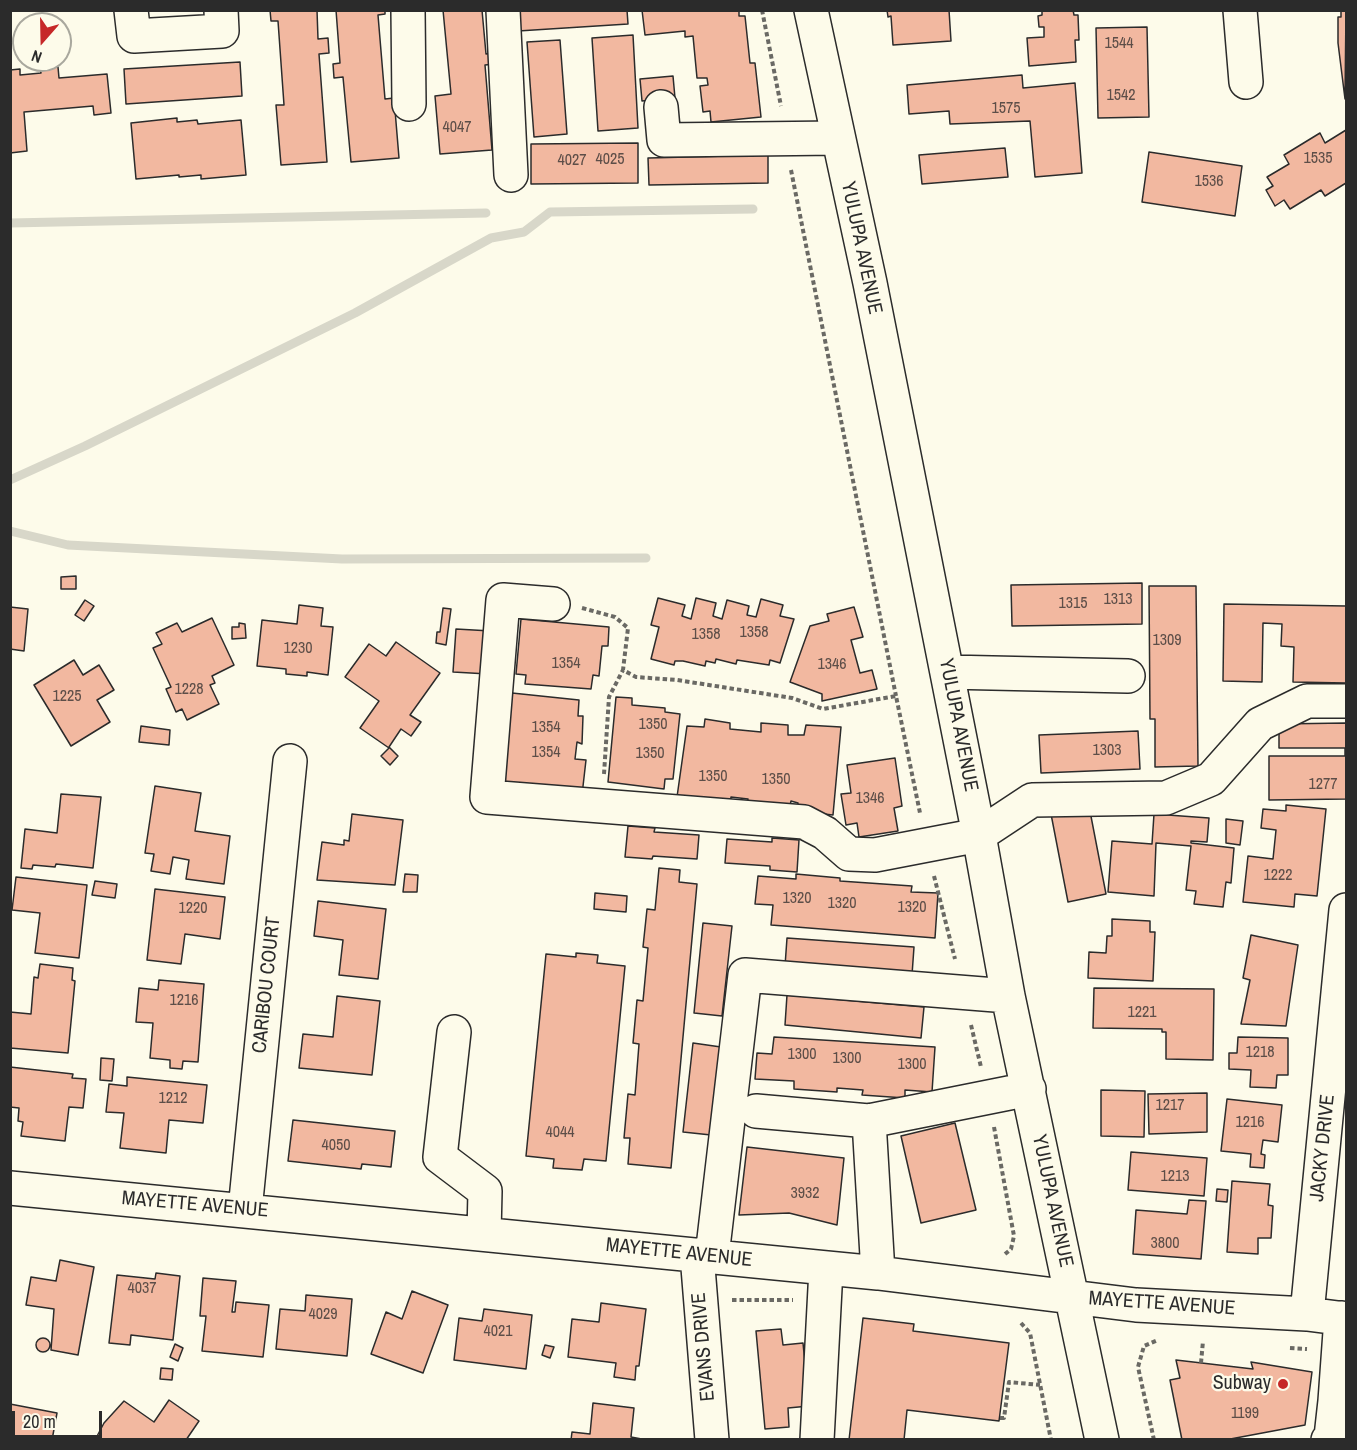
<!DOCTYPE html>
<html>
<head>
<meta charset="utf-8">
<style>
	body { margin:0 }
	#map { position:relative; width:1357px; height:1450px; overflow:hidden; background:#fdfbea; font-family:"Archivo Narrow",sans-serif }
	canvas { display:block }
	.frame { position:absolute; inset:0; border:12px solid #2b2b2b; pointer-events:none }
	.north { position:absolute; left:12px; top:12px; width:60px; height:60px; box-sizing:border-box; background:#fdfbea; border:2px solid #a9a89e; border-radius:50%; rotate:200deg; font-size:16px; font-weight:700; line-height:24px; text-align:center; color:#2b2b2b }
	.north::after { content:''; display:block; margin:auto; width:21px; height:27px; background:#c62828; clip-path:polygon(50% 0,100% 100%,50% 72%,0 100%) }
	.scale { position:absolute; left:12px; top:1411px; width:90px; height:27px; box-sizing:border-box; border:3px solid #2b2b2b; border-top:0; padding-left:8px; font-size:18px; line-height:21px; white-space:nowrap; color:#2b2b2b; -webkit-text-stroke:4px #fdfbea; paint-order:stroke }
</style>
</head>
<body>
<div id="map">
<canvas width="1357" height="1450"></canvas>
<div class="frame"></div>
<div class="north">N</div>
<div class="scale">20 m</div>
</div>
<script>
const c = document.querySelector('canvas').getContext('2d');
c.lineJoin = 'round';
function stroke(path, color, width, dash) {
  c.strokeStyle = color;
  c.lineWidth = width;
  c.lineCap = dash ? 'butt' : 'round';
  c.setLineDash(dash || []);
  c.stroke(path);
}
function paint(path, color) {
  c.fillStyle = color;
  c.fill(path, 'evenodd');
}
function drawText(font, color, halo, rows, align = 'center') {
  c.font = font + ' "Archivo Narrow",sans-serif';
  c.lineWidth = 4.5;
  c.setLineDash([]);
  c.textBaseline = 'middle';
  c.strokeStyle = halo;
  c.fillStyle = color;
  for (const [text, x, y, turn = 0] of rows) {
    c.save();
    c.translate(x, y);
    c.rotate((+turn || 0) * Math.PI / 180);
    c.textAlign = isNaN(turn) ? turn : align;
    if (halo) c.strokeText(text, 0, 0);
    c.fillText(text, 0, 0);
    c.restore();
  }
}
const stream = new Path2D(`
	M10,223L486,213
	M10,480L85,446L355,313L491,238L524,232L550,212L753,209
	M10,531L68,545L342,559L646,558`);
const building = new Path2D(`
	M270,10H317L318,39L328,38L329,53L319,54L327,162L281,165L276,105H284L278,21H271Z
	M336,10H385V14L378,15L385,99L394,98L399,158L351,162L343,77L334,78L333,64L340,63Z
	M443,10H482L486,54L492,53L494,64L485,65L492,150L440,154L435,96L451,94Z
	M517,10H627L628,24L518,31Z
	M642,10H739V16H745L750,63H755L761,117L711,122L710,111L703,112L700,86L708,85L707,78H697L693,36L685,37V31L645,35Z
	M887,10H949L951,41L893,45L891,16L888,17Z
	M1073,10L1074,15H1078L1079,40H1075L1076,62L1029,66L1027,38L1044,37V27H1039L1038,16L1042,15V11Z
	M1341,10H1346L1345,99L1338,43V17H1341Z
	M1147,27L1149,117L1098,118L1096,28Z
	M633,35L638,128L598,131L592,38Z
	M560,40L567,134L534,137L527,42Z
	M240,62L242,96L126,104L124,69Z
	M58,67L59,78L107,74L111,113L94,115L93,106L24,112L27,151L10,153V70L20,69V75L41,73L40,68Z
	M1022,75L1023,88L1075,83L1082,173L1035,177L1030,121L950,124L949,111L909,114L907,85Z
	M673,76L675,98L642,101L640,79Z
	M177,118V122L197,120L198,124L241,120L246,175L201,179V175L179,177V175L136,179L131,123Z
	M1346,130V183L1325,196L1321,190L1290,209L1284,200L1275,206L1266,190L1273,186L1267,177L1289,164L1284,155L1320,133L1325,143Z
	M638,143V183L531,184V144Z
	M1005,148L1008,177L922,184L919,155Z
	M1149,152L1242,166L1235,216L1142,202Z
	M768,155V183L649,185L648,158Z
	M76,576V589H61V577Z
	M1142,583V624L1012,626L1011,585Z
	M1149,586H1196L1198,766L1155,767V719H1150Z
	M658,598L685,605L682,616L691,619L696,598L716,603L713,616L722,619L727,600L749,606L747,615L756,617L761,599L783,605L780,616L794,619L780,663L770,660L769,665L737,660L736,664L716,659L715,663L706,661L705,666L683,661H675L674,665L651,659L659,627L651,625Z
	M85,600L94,606L84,621L75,615Z
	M1224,604L1346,606V683L1293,682L1294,647L1281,646L1282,624L1263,623L1262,682L1223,681Z
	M299,605L323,608L321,626L333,627L328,675L307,672V676L286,674V669L257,666L262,620L297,624Z
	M10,607L28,609L24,651L10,649Z
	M854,607L863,637L851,640L860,673L872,670L877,689L822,701V694L790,682L810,626L829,621L827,614Z
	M443,608L451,609L446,645L436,643L437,632H440Z
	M212,618L234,665L212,676L215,683L210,685L219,704L187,720L182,709L176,712L166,689L171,687L153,648L162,644L156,633L177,623L182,632Z
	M521,619L609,627L608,646H602L599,676L593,675L591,689L525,684L526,675L516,674Z
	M239,623L245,624L246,638L232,639V627H239Z
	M456,629L491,631L488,674L453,672Z
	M396,642L440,673L410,715L421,722L411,736L401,729L389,747L398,756L390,765L381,756L389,748L360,728L379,701L345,677L369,644L386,656Z
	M74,660L83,675L99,665L114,690L97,700L110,722L71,746L34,685Z
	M512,693L579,700L578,716H583L582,744L577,742L575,759L586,760L582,795L495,786Z
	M616,697L632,698V705L665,708V712L680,714L673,779H665L664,789L608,782Z
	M705,719L730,723V729L761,732V723L788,725V735H804L806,725L841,727L833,815L796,811L798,803L791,801L789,811L746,807L748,799L731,797L730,806L676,804L687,726L704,727Z
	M1346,723V799L1269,800V756H1345V748H1279V724Z
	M141,726L170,730L169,745L139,742Z
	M1138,731L1140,769L1041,773L1039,735Z
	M895,758L902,806L894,808L898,831L859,837L857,823L846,825L841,794L851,793L847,765Z
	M155,786L201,793L195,831L230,836L224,884L186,879L189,860L173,857L170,874L151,871L154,854L145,853Z
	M61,794L101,797L93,868L56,864L55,867L33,865L32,869L21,868L25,829L57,833Z
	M1286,805L1326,809L1317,896L1295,894L1294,907L1243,902L1248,856L1273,859L1276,830L1261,828L1263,809L1286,811Z
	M1089,806L1106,894L1068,902L1051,814Z
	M352,814L403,820L395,885L317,880L322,842L344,845V840L349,841Z
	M1154,814L1209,818L1207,842L1191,841V843L1234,848L1231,883L1226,882L1223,907L1194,904L1196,891L1186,890L1191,846L1156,843L1154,896L1108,892L1112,841L1152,844Z
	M1226,819L1243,821L1240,845L1226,843Z
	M628,826L655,828L654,832L699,835L697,859L653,856L652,859L625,857Z
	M772,838L799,840L797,872L770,870V866L725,863L727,839L772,842Z
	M659,868L680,870L679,882L697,884L671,1168L628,1164L630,1138H624L628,1094L635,1095L639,1044L633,1043L637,1000L643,1001L648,948L643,947L647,909L655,910Z
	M405,874L418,875L417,892H403Z
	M796,874L840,878V881L912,886L911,892L938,893L935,938L771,925L773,905L755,904L758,876L796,879Z
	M16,877L87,885L79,958L35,953L40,913L12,910Z
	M95,881L117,884L115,898L92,895Z
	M155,889L225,897L220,939L185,934L181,964L147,960Z
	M595,893L627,896L626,912L594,909Z
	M318,901L386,909L378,979L339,975L343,940L314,936Z
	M1112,919L1150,921V932H1155L1153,981L1088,978L1089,952L1106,953L1107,936H1112Z
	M703,923L732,926L722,1016L694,1013Z
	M1251,935L1298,945L1286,1026L1241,1024L1250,980L1243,978Z
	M787,938L914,947L912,975L785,966Z
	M576,953L598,955L597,963L625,966L606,1161L584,1159L582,1170L553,1168L554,1159L526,1156L546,954L576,957Z
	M40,964L73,968L72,980L75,981L68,1053L10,1048V1012L31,1014L34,977L38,978Z
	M159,980L204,984L198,1062L183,1061L182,1069L170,1068V1060L150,1058L153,1023L136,1022L139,988L158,990Z
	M1094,988L1214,989L1213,1060L1166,1059V1032H1162V1029L1093,1028Z
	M787,995L924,1007L921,1038L785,1025Z
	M337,996L380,1001L372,1075L299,1068L303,1034L333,1037Z
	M774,1037L935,1047L932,1092L905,1090V1098L862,1095L863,1090L837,1088V1092L794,1089V1081L755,1079L757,1053L772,1054Z
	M1238,1037L1288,1038V1075H1277L1276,1088L1250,1087L1251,1070L1229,1069V1053H1237Z
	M693,1043L721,1047L711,1135L683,1132Z
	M101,1058L114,1059L112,1081L100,1080Z
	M10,1067L73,1074L72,1078L86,1079L83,1108L69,1107L65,1141L21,1136L23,1122L18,1121L19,1108L10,1107Z
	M127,1077L207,1085L203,1123L169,1120L166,1153L120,1148L124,1113L106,1112L109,1084L127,1086Z
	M1101,1090L1145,1091L1144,1137L1101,1136Z
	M1207,1093V1132L1149,1134L1148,1094Z
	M1227,1099L1282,1105L1278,1142L1263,1140L1261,1154L1265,1155L1264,1168L1250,1167L1251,1154L1221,1151Z
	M293,1120L395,1131L391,1167L362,1164L361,1169L288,1161Z
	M955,1123L976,1210L921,1223L901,1136Z
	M747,1147L844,1158L837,1225L789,1213L739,1215Z
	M1131,1152L1207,1158L1204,1196L1128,1190Z
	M1232,1181L1270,1184L1268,1205L1273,1206L1271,1238H1258V1254L1227,1252Z
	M1217,1189L1228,1190L1227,1202L1216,1201Z
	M1189,1200L1206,1201L1201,1259L1133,1254L1136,1210L1187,1214Z
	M60,1260L94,1267L78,1355L51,1350L54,1309L26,1305L31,1277L56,1281Z
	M156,1273L180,1276L173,1340L131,1335L130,1345L109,1343L117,1275L155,1279Z
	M203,1278L236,1281L232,1312H235L236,1302L269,1305L263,1357L202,1351L206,1316H200Z
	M412,1291L448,1305L423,1373L371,1354L386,1312L402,1319Z
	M306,1295L352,1299L347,1356L276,1349L280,1309L305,1311Z
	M601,1303L646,1309L639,1366H636L635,1380L614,1377L616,1363L568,1357L572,1319L599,1322Z
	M484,1309L532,1315L526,1369L454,1360L459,1318L482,1321Z
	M863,1318L914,1324L913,1331L1009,1343L999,1421L907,1410L904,1440H849Z
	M781,1329L783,1345L803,1343L809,1406L788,1408L789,1427L765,1429L756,1331Z
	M36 1345a7 7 0 1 1 14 0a7 7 0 1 1-14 0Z
	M175,1344L183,1348L178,1361L170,1357Z
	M545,1345L554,1347L550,1358L542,1355Z
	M1176,1360L1253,1369L1251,1362L1312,1372L1305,1425L1225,1440H1182L1170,1380L1180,1378Z
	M161,1368L173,1369L172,1380L160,1379Z
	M169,1400L199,1421L186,1440H95L104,1423L124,1401L154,1422Z
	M593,1403L634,1408L631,1437L647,1440H571L572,1432L590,1434Z
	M10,1404L57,1413L52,1440H10Z`);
const path = new Path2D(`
	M762,10L781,106
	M791,170L896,696
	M582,608L615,617L628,628L623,670L636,677L677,680L792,698L823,709L896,696L920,813
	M604,774L609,697L623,670
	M934,876L955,959
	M971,1025L981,1067
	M994,1127L1014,1236L1011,1249L1004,1255
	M732,1300H793
	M1021,1323L1030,1333L1051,1440
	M1290,1348L1307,1349
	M1201,1363L1203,1341
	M1000,1418H1004L1009,1382L1040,1385
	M1154,1440L1138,1367L1144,1346L1158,1340`);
const minor = new Path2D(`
	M131,10L134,36L222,31L221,10
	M408,10L409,104
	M503,10L511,175
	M811,10L870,283L979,835L1008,996L1102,1440
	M1240,10L1246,82
	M661,107L664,140L837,138
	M553,604L503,600L487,797L804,822L825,833L849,854L875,855L979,835L1032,800L1166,798L1211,779L1260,724L1307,701H1346
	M947,672L1128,676
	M454,1032L440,1157L485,1191L484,1234
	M756,1111L869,1121
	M10,1188L878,1273L1136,1305L1307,1314L1346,1319
	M245,1210L290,761
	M697,1255L712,1440
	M712,1256L745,975L1008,996
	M878,1273L869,1121L1029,1089
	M1307,1314L1346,910
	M1341,1318L1335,1401L1346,1402
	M817,1440L826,1269
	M1328,1440L1331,1437L1335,1401`);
const markers = [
	[1283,1384,6,"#c62828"]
];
const numberNames = [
	["1544",1119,44],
	["1542",1121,96],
	["1575",1006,109],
	["4047",457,128],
	["1535",1318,159],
	["4025",610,160],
	["4027",572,161],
	["1536",1209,182],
	["1313",1118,600],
	["1315",1073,604],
	["1358",754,633],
	["1358",706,635],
	["1309",1167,641],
	["1230",298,649],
	["1354",566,664],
	["1346",832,665],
	["1228",189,690],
	["1225",67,697],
	["1350",653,725],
	["1354",546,728],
	["1303",1107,751],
	["1354",546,753],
	["1350",650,754],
	["1350",713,777],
	["1350",776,780],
	["1277",1323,785],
	["1346",870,799],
	["1222",1278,876],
	["1320",797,899],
	["1320",842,904],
	["1320",912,908],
	["1220",193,909],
	["1216",184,1001],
	["1221",1142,1013],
	["1218",1260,1053],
	["1300",802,1055],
	["1300",847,1059],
	["1300",912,1065],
	["1212",173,1099],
	["1217",1170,1106],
	["1216",1250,1123],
	["4044",560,1133],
	["4050",336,1146],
	["1213",1175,1177],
	["3932",805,1194],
	["3800",1165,1244],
	["4037",142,1289],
	["4029",323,1315],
	["4021",498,1332],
	["1199",1245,1414]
];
const streetNames = [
	["YULUPA AVENUE",861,248,78],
	["YULUPA AVENUE",958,725,79],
	["CARIBOU COURT",267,985,-84],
	["JACKY DRIVE",1323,1148,-84],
	["YULUPA AVENUE",1052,1201,78],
	["MAYETTE AVENUE",195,1205,5],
	["MAYETTE AVENUE",679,1253,6],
	["MAYETTE AVENUE",1162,1304,4],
	["EVANS DRIVE",704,1347,-95]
];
const poiNames = [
	["Subway",1271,1384]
];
stroke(stream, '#d8d7c9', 9);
paint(building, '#f2b8a0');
stroke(building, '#2b2b2b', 1.5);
stroke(minor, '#2b2b2b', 36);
stroke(path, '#6a6964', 4, [4.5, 3]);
stroke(minor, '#fdfbea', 33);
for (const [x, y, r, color] of markers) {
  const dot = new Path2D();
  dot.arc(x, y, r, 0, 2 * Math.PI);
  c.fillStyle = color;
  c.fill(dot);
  stroke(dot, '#fdfbea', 2);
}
drawText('16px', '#5d4e48', null, numberNames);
drawText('20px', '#2b2b2b', '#fdfbea', streetNames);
drawText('20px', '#2b2b2b', '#fdfbea', poiNames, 'right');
</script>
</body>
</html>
